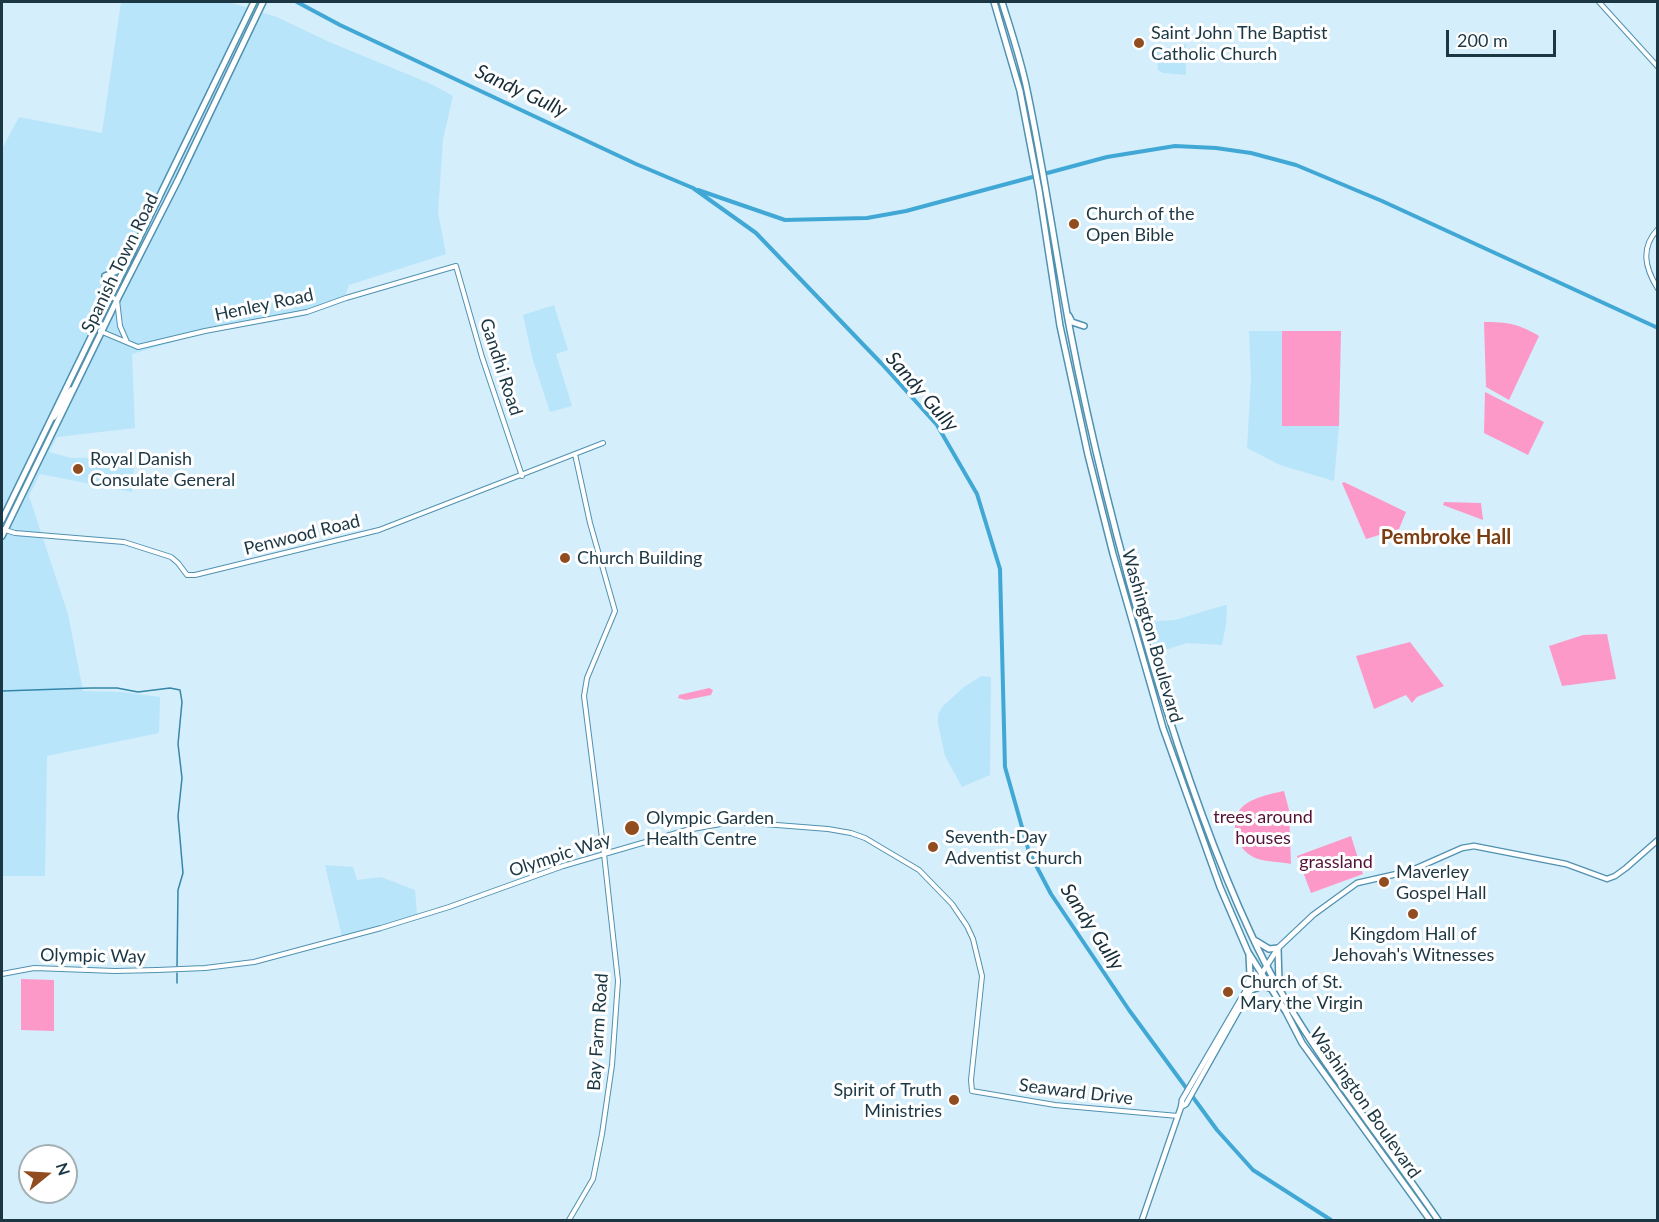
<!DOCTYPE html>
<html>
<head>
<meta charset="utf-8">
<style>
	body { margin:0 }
	#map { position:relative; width:1659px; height:1222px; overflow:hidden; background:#d4eefb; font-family:Lato,sans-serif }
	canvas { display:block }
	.frame { position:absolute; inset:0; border:3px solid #1c3744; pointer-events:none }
	.north { position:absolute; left:18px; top:1144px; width:60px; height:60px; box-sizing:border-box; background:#fff; border:2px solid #a4afb4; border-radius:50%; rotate:72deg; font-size:16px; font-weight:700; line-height:24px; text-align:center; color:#1c3744 }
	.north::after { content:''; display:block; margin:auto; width:21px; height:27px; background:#914d20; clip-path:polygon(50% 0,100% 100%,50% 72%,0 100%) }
	.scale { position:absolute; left:1446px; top:30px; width:110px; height:27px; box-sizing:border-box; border:3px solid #1c3744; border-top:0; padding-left:8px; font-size:18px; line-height:21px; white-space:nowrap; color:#1c3744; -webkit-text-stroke:4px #fff; paint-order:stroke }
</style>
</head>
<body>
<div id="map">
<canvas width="1659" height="1222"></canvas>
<div class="frame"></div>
<div class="north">N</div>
<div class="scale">200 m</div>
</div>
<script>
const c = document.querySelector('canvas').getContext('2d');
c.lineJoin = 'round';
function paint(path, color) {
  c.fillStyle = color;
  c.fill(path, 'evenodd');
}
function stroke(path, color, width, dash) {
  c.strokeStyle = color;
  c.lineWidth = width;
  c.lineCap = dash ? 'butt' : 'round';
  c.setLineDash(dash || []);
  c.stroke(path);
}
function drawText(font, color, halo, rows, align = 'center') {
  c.font = font + ' Lato,sans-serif';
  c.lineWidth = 6;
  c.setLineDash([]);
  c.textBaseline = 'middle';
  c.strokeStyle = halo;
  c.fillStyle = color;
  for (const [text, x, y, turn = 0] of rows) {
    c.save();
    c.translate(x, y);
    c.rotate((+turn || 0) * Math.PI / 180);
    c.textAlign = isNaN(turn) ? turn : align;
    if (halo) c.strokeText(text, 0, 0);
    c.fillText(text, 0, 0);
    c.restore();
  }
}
const built = new Path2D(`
	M121,2H229L277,17L327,41L431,84L453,96L443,139L438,213L446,254L349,285L342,303L300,317L197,335L132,354L135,428L57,437L49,452L71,458L135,457L132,492L40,474L29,496L68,614L83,691L122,692L160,697L159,733L47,756L45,876H2V149L19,117L102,133Z
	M1186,44V75L1163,73L1158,70L1156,53L1159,50Z
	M554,305L568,350L556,354L572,406L550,412L533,360L523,315Z
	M1249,331H1282L1283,426H1339L1334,481L1280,465L1247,448L1251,378Z
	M1225,605H1227L1226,624L1222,645L1187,643L1155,653L1147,622L1175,620Z
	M981,676L991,677L990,775L962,787L945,756L938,724V714L943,706L964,687Z
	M325,865L353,867L357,880L381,877L415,890L417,914L342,937Z`);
const green = new Path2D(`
	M1484,322C1508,322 1519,324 1539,336L1509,400L1486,387Z
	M1282,331H1341L1339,426H1282Z
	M1485,392L1544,422L1528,455L1484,433Z
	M1344,482L1406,512L1399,529L1366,539L1342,483Z
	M1444,502L1481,503L1483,520L1443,505Z
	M1607,634L1616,679L1562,686L1549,646L1583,635Z
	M1410,642L1444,686L1417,697L1412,703L1406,695L1374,709L1356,656Z
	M709,688L713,690L711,695L686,700L678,698L679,695Z
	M1284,791L1289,810L1291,864C1281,862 1268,862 1258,859C1249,856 1241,849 1238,840C1226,804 1255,797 1284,791Z
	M1351,836L1363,874L1311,893L1297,856Z
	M21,979L54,980V1031L21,1030Z`);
const stream = new Path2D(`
	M2,691L91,688H117L138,692L170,688L180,690L182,702L178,744L182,778L178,816L183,873L178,890L177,966
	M177,983V973`);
const canal = new Path2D(`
	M297,2L340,25L636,164L693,188L756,233L881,363L937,425L977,494L1000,569L1005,767L1029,852L1051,894L1129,1010L1217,1130L1253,1170L1331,1220
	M698,190L785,220L867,218L906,211L1107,157L1175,146L1216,148L1251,153L1296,165L1382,201L1658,328`);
const minor = new Path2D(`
	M1599,2L1658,67
	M1658,229C1640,248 1645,268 1658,289
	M110,296L117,300L120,326L127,342
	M100,331L138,347L205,331L307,312L346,298L456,266L482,357L522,476
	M2,529L15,533L124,542L171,557L178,563L187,575H195L379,530L603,443
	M2,974L34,968L115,971L157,970L205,968L254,962L381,928L449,907L563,866L687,830L726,823H751L828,829L851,833L865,838L919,870L952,904L967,926L973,939L982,976L971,1080L972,1091L1055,1105L1178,1116
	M569,1220L593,1179L602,1134L612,1065L618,981L604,854L584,696L587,678L615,611L590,523L575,454`);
const major = new Path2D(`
	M1181,1107L1186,1104L1241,1006L1278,948L1313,915L1357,883L1410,871L1462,848L1474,846L1566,864L1607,879L1615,876L1626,868L1658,840
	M1142,1220L1181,1107L1182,1100L1248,987`);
const highway = new Path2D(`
	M994,2L1020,91L1039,190L1060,326L1088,455L1113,554L1163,728L1220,887L1248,952L1286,1012L1302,1043L1430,1220
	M1002,2C1011,31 1021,60 1027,90C1044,170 1055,250 1070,330C1092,444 1121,557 1154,669C1181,759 1211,848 1251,934C1299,1039 1374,1126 1438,1220
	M105,276L122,269
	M1069,316L1072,322L1084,326
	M54,417L71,390
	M2,520L254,2
	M2,536L117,300L178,180L263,2
	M1256,941L1269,949L1278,948L1279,983
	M1247,989L1250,975L1249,955
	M1251,990L1263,986L1272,989`);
const markers = [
	[1139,43,6,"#914d20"],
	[1074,224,6,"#914d20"],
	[78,469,6,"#914d20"],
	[565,558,6,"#914d20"],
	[632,828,8,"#914d20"],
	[933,847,6,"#914d20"],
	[1384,882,6,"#914d20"],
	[1413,914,6,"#914d20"],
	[1228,992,6,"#914d20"],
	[954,1100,6,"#914d20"]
];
const poiNames = [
	["Saint John The Baptist",1151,33],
	["Catholic Church",1151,54],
	["Church of the",1086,214],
	["Open Bible",1086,235],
	["Royal Danish",90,459],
	["Consulate General",90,480],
	["Church Building",577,558],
	["Olympic Garden",646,818],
	["Health Centre",646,839],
	["Seventh-Day",945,837],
	["Adventist Church",945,858],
	["Maverley",1396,872],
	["Gospel Hall",1396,893],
	["Kingdom Hall of",1413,934,"center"],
	["Jehovah's Witnesses",1413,955,"center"],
	["Church of St.",1240,982],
	["Mary the Virgin",1240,1003],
	["Spirit of Truth",942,1090,"right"],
	["Ministries",942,1111,"right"]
];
const streetNames = [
	["Spanish Town Road",120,263,-64],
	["Henley Road",264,305,-12],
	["Gandhi Road",501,367,72],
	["Penwood Road",302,535,-14],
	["Washington Boulevard",1152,636,74],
	["Olympic Way",560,855,-18],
	["Olympic Way",93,956,1],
	["Bay Farm Road",598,1032,-86],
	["Seaward Drive",1076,1092,7],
	["Washington Boulevard",1365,1103,55]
];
const parkNames = [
	["trees around",1263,817],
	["houses",1263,838],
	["grassland",1336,862]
];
const waterNames = [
	["Sandy Gully",521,91,25],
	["Sandy Gully",922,392,49],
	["Sandy Gully",1092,927,57]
];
const neighbourhoodNames = [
	["Pembroke Hall",1446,538]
];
paint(built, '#b9e5fb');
paint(green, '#fd99c8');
stroke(stream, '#3686aa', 1.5);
stroke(canal, '#41a8d6', 4);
stroke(minor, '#5091b0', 6);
stroke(major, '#5091b0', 7);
stroke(highway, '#5091b0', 8);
stroke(minor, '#fff', 4);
stroke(major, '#fff', 4.5);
stroke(highway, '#fff', 5);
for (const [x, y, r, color] of markers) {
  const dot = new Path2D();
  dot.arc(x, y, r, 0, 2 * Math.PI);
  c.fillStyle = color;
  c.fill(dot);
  stroke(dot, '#fff', 2);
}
drawText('18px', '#1c3744', '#fff', poiNames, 'left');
drawText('18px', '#1c3744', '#fff', streetNames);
drawText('18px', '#541237', '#fff', parkNames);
drawText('italic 20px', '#172d38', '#fff', waterNames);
drawText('bold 20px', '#7b3e14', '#fff', neighbourhoodNames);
</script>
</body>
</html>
